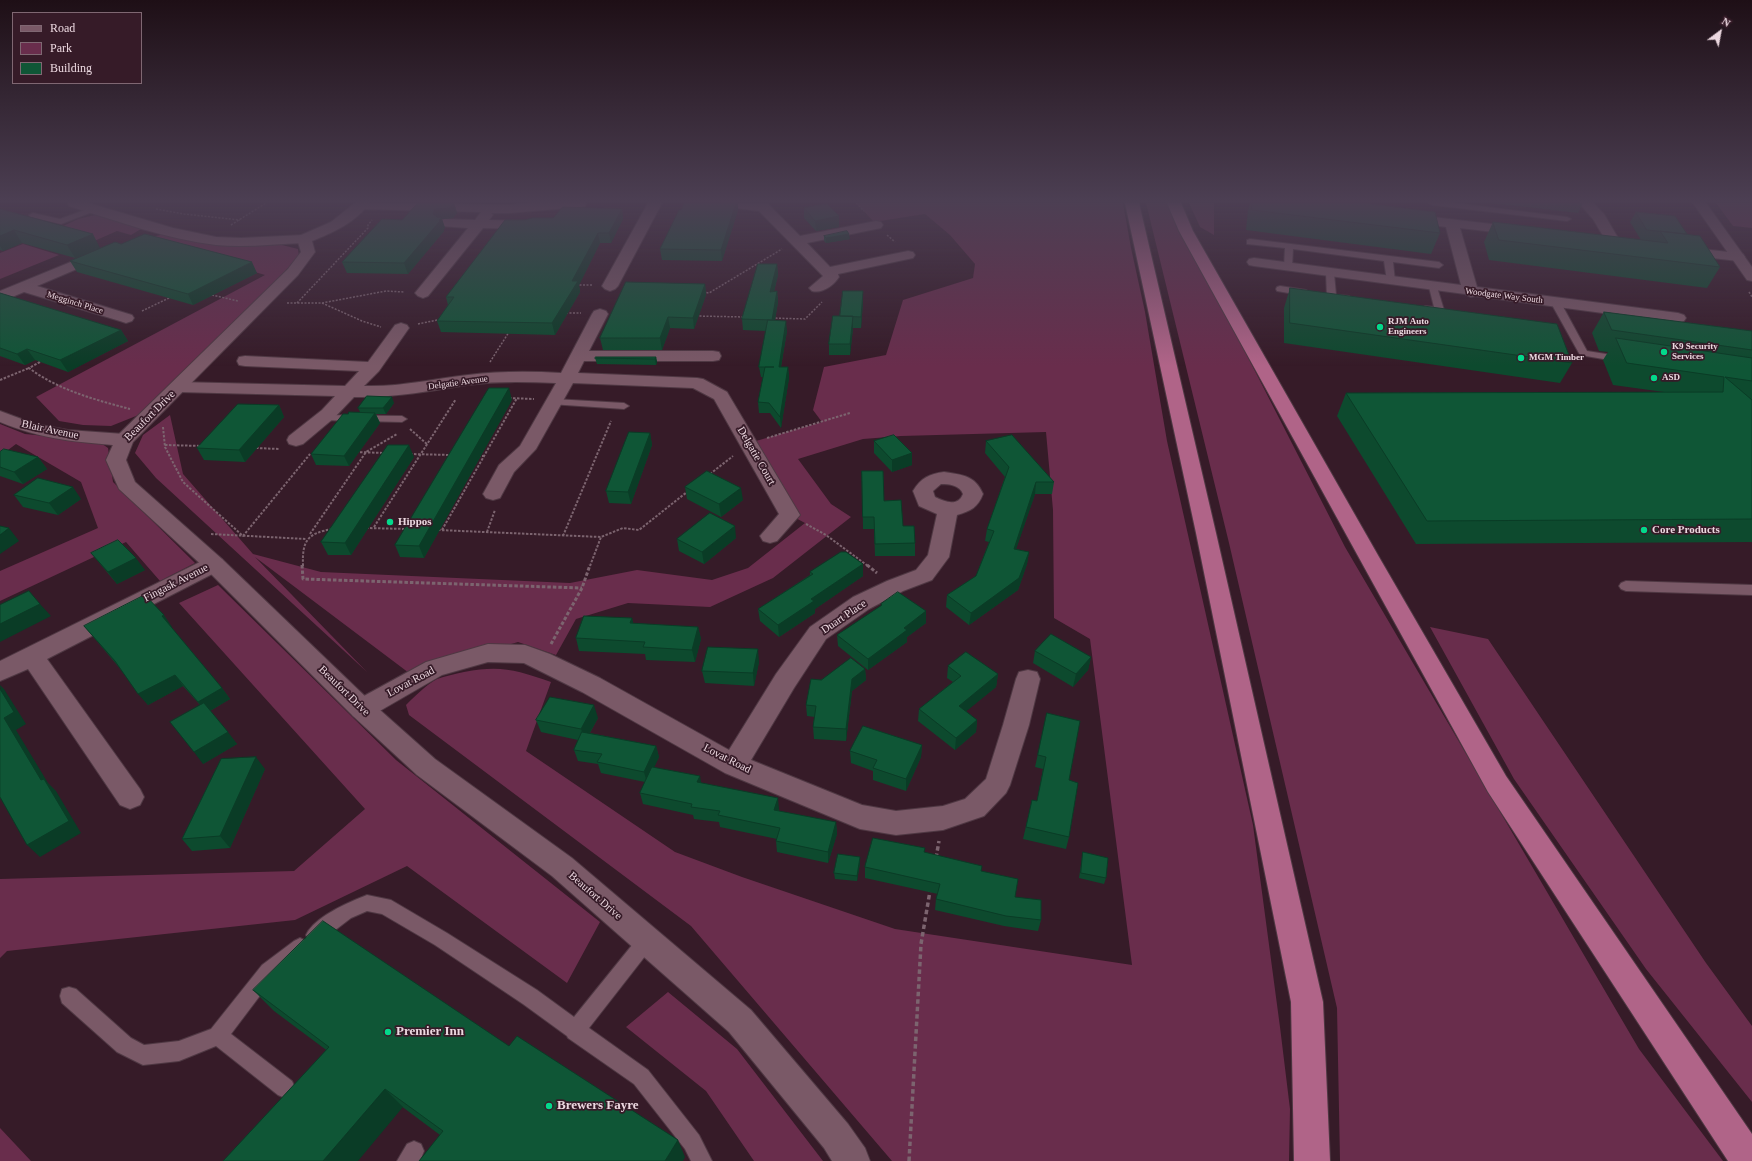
<!DOCTYPE html>
<html>
<head>
<meta charset="utf-8">
<style>
	body { margin:0 }
	#map { position:relative; width:1752px; height:1161px; overflow:hidden; background:#361b28; font-family:"Times New Roman",serif }
	canvas { display:block }
	.legend { position:absolute; left:12px; top:12px; width:130px; height:72px; box-sizing:border-box; background:#361b28; border:1px solid #7f6772; margin:0; padding:5px 7px; list-style:none; font-size:12px; color:#ecd8e0 }
	.legend li { display:flex; align-items:center; gap:8px; height:20px }
	.legend b { width:20px; border:1px solid #7f6772 }
	.north { position:absolute; left:1700px; top:12px; width:40px; height:40px; -webkit-text-stroke:3px #361b28; paint-order:stroke; rotate:32deg; font-size:11px; font-weight:700; line-height:16px; text-align:center; color:#ecd8e0 }
	.north::after { content:''; display:block; margin:auto; width:14px; height:18px; background:#ecd8e0; clip-path:polygon(50% 0,100% 100%,50% 72%,0 100%) }
</style>
</head>
<body>
<div id="map">
<canvas width="1752" height="1161"></canvas>
<ul class="legend">
<li><b style="height:5px;background:#7a5967"></b>Road</li>
<li><b style="height:11px;background:#692d4c"></b>Park</li>
<li><b style="height:11px;background:#0f5636"></b>Building</li>
</ul>
<div class="north">N</div>
</div>
<script>
const c = document.querySelector('canvas').getContext('2d');
c.lineJoin = 'round';
function paint(path, color) {
  c.fillStyle = color;
  c.fill(path, 'evenodd');
}
function stroke(path, color, width, dash) {
  c.strokeStyle = color;
  c.lineWidth = width;
  c.lineCap = dash ? 'butt' : 'round';
  c.setLineDash(dash || []);
  c.stroke(path);
}
function drawText(font, color, halo, rows, align = 'center') {
  c.font = font + ' "Times New Roman",serif';
  c.lineWidth = 3.5;
  c.setLineDash([]);
  c.textBaseline = 'middle';
  c.strokeStyle = halo;
  c.fillStyle = color;
  for (const [text, x, y, turn = 0] of rows) {
    c.save();
    c.translate(x, y);
    c.rotate((+turn || 0) * Math.PI / 180);
    c.textAlign = isNaN(turn) ? turn : align;
    if (halo) c.strokeText(text, 0, 0);
    c.fillText(text, 0, 0);
    c.restore();
  }
}
const green = new Path2D(`
	M856,203H1123L1131,248L1145,312L1167,441L1253,825L1280,1027L1290,1109L1289,1161H892L691,926L409,715L406,705C415,696 426,685 437,679C445,676 455,674 464,672C501,665 516,670 551,682L526,751L675,852L742,877L895,929L1132,965L1090,639L1054,618L1053,510L1046,432L901,436L863,439L798,459L831,504L851,517L773,578L710,607L628,603L576,619L556,655L518,642L443,664L417,679L255,557L367,672L156,478L135,453L143,435L170,415L183,474L253,554L321,572L570,583L637,570L712,580L748,568L805,523L790,515L749,443L822,422L813,410L824,367L886,355L903,300L973,278L975,264L950,235L925,214L874,222Z
	M1146,203H1169L1345,547L1639,1049L1723,1161H1340L1337,1008L1229,543Z
	M1189,203H1214V235L1200,227Z
	M1716,203H1752V228L1733,226Z
	M95,215L141,229L131,235L117,231L92,242L53,231L78,219Z
	M165,234L223,244L282,245L298,249L299,256L260,298L232,324L141,414L111,426L83,425L59,421L36,397L265,275L142,239Z
	M23,244L59,255L0,279V253Z
	M0,424L25,434L98,441L108,448L113,482L195,563L160,581L126,542L0,601V571L98,528L81,482L16,444L0,456Z
	M218,585L396,760L600,922L567,983L407,866L295,920L7,951L0,958V879L294,871L365,809L179,603Z
	M1430,627L1488,639L1706,963L1752,1026V1102L1646,969L1514,779Z
	M668,992L737,1049L823,1161H754L706,1091L626,1027Z
	M0,1128L31,1161H0Z`);
const pathFar3 = new Path2D(`
	M856,203L864,211
	M156,209L184,214L240,220
	M231,225L266,203
	M887,235L895,242
	M576,285H593
	M703,292L709,293L782,249
	M1749,292L1752,297
	M212,295L238,301
	M287,303H322L362,321L381,327
	M297,303L368,228V225L372,220
	M322,303L386,291L404,292
	M142,311L171,297
	M566,313H581
	M696,316L745,317
	M772,318L805,319L822,302
	M418,324L442,319
	M490,362L509,332
	M38,363L43,360`);
const pathFar2 = new Path2D(`
	M40,362L29,368C58,390 96,400 130,409
	M0,380L29,368
	M509,398L534,399
	M163,427L165,447L183,482L243,536L310,454
	M410,429L428,445
	M767,438L850,413
	M165,445L203,446
	M256,448L279,449
	M356,452L385,453
	M410,454L451,455
	M478,456H484
	M710,474L733,456
	M806,524L826,535L868,566
	M374,527L456,399
	M366,528L407,529
	M438,530L601,537L623,528L639,530L687,492
	M442,530L517,398
	M487,532L495,510
	M211,534L306,539
	M310,534L366,452L397,434
	M563,536L611,421
	M303,566C302,541 307,533 333,529
	M590,566L601,537`);
const pathFar1 = new Path2D(`
	M302,565L303,579L582,588
	M867,565L877,573
	M551,644L582,588L590,565`);
const path = new Path2D(`
	M936,858L939,841
	M909,1161L921,944L930,891`);
const service = new Path2D(`
	M1429,203H1454L1567,217L1571,219L1567,221L1433,205Z
	M93,207H96L100,209L61,224L30,217L29,215L33,213L60,219Z
	M1250,239L1439,262L1443,265L1439,268L1393,262L1395,281L1391,284L1387,281L1384,261L1293,249L1292,267L1288,270L1284,267L1285,248L1247,244V240Z
	M1330,270L1334,273L1336,295L1349,296L1351,298L1349,300H1332L1327,297L1326,273Z
	M1433,284L1437,287L1444,310L1442,312H1425L1420,309L1425,306L1434,307L1429,287Z
	M1280,286L1306,290L1311,293L1306,296L1277,291L1276,289L1277,287Z
	M1556,300L1561,303L1587,351L1625,357L1626,359L1625,361L1621,362L1580,355L1551,303Z
	M554,399L624,403L629,406L624,409L550,404L549,402Z
	M322,415L402,416L407,419L402,422L318,420L317,418L318,416Z
	M1626,581L1752,585V595L1626,591L1621,589L1619,586L1621,583Z
	M367,895L391,900L447,933L537,990L574,1017L641,934L647,931L653,934L656,940L653,946L589,1028L648,1070L699,1135L712,1161H691L685,1149L634,1084L568,1038L567,1036L523,1004L435,945L382,914L367,911L351,918L321,941L315,944L309,941L306,935C314,917 349,902 367,895Z
	M300,938L306,941L309,947L306,953L274,977L231,1034L292,1081L295,1088L292,1095L285,1098L278,1095L216,1046L179,1061L143,1065L117,1052L62,1003L60,996L62,989L69,987L76,989L131,1038L144,1045L179,1041L211,1029L262,965L294,941Z
	M414,1141L421,1144L424,1151L420,1161H397L407,1144Z`);
const minor = new Path2D(`
	M68,203H88L173,228L216,237L241,238L304,235L309,236L311,239L309,242L304,243C275,244 245,248 216,245C166,239 117,221 69,206Z
	M356,203L509,205L531,203H586L585,206L580,207L509,213H491L493,215L489,220L528,221L533,222L535,225L533,228L528,229L483,228L428,296L423,298L418,296L415,293L468,228L440,226L438,223L440,220L445,219L475,220L481,212L361,209L356,208L354,205Z
	M648,203H662L618,286L615,289L610,291L605,289L602,286Z
	M722,203L768,204L800,236L876,221L881,222L883,225L881,228L807,243L830,267L908,251L913,252L915,255L913,258L838,274L839,277C834,285 822,294 812,291L809,288L823,276L759,211L728,207L723,206Z
	M1579,203H1593L1604,214L1621,243L1619,246L1614,247L1609,246L1593,219Z
	M1407,214L1525,228L1527,231L1525,234L1520,235L1460,228L1477,287L1678,313L1684,315L1686,318L1684,321L1678,323L1475,296L1471,297L1465,294L1254,266L1249,265L1247,262L1249,259L1254,258L1461,285L1446,227L1402,221L1400,218L1402,215Z
	M1683,247L1738,253L1743,254L1745,257L1743,260L1738,261L1678,254L1676,251L1678,248Z
	M100,250L105,251L107,254L105,257L37,286L132,315L134,318L132,321L126,323L120,321L24,292L0,302V291Z
	M600,309L606,311L608,314L589,351H713L719,352L721,356L719,360L713,361H584L578,373L697,378L703,379L727,392L800,515L777,541L770,543L763,541L760,536L779,514L714,399L693,388L573,383L536,449L514,472L500,498L493,500L486,498L483,494L499,465L520,446L556,383C526,382 497,381 467,385C429,391 393,398 354,397L334,418L303,444L296,446L289,444L287,440L289,436L322,410L335,396L178,392L172,391L169,387L172,383L178,382L345,386L359,371L245,366L239,365L237,361L239,357L245,356L368,362L395,325L401,323L407,325L409,328L379,371L364,386C400,387 433,379 468,375C499,371 530,371 561,373L592,314L594,311Z
	M0,411L35,424L68,430L124,434L131,436L133,440L131,444L124,446C78,442 43,440 0,422Z
	M944,472C962,475 975,475 983,494C978,507 971,511 957,515L949,557L932,580L903,591L869,609L826,639L794,688L751,760L862,805L896,811L943,806L965,799L986,779L1003,725L1016,679L1019,672L1028,670L1037,672L1040,679L1029,725L1010,785L1006,793L984,816L943,830L896,835L860,829L725,773L582,692L524,663L488,662L442,675L371,716L362,719L353,716L350,709L353,702L426,662L488,644L525,645L550,654L600,678L729,750L776,674L810,627L853,597L887,581L916,570L928,555L937,514L919,506L913,491C921,478 929,474 944,472ZM941,484C949,484 960,485 963,494C958,507 945,502 935,497L933,491Z
	M214,557L222,559L225,564L222,569L47,659L140,789L144,797L140,805L130,809L120,805L28,669L0,681V661L206,559Z`);
const tertiary = new Path2D(`
	M355,203H369C357,222 332,233 312,241L315,252L298,275L133,442L126,460L135,482L222,559L371,702L435,759L572,858L751,1010L848,1124L865,1148L870,1161H832L824,1148L729,1032L552,876L417,775L353,716L206,569L119,489L106,460L117,436L288,269L301,252L297,239L299,236L331,222Z
	M1693,203H1706L1752,267V281L1747,280Z`);
const trunk = new Path2D(`
	M1125,203H1139L1216,533L1323,1002L1330,1161H1294L1291,1002L1196,533Z
	M1167,203H1181L1193,231L1379,557L1506,776L1752,1134V1161H1728L1488,792L1179,231Z`);
const wall = new Path2D(`
	M418,203H454L457,213L453,218L442,219L445,228L443,230L444,231L408,274L347,273L342,262L402,220Z
	M685,203H738V210L722,261L662,260L660,249Z
	M1250,203H1362L1440,233L1431,254L1246,230L1248,210Z
	M1490,203H1583L1578,213Z
	M804,208L839,216V227L816,231L804,218Z
	M0,209L100,248L75,258L22,243L3,251L0,250Z
	M622,209L623,219L611,243H600L579,285L580,292L555,335L441,332L437,321L448,305L446,297L525,220L553,218Z
	M1636,212L1687,234L1720,267L1707,288L1489,260L1484,242L1493,222L1641,240L1630,222Z
	M824,236L850,239L826,243L824,241Z
	M121,244L257,273L193,305L77,272L70,261Z
	M777,264L778,275L774,292L777,291L778,302L775,320L787,331L781,367H788L789,378L781,428L770,413H759L758,402L763,377H761L759,367L766,331L743,330L742,319Z
	M705,284L706,295L694,329L670,328L662,350H603L600,338Z
	M1290,288L1572,363L1560,383L1284,343V308Z
	M863,291V302L861,328H853L850,355H829V344L840,316Z
	M0,293L121,330L128,341L68,372L35,360L25,365L0,356Z
	M1604,312L1752,331V542L1416,544L1337,416L1346,393L1664,392L1613,385L1603,360L1608,352L1599,351L1592,333Z
	M656,357L657,362L656,365L597,364L595,358Z
	M512,400L424,558L400,557L395,545Z
	M394,403L386,414H376L380,423L349,466L316,465L311,454L348,414L360,412L358,408Z
	M279,405L284,417L245,462L204,460L197,448Z
	M650,433L652,445L631,504L609,503L606,491Z
	M874,441L912,465L892,472L874,453Z
	M986,441L1054,482L1052,494H1035L1016,549L1029,552L1027,564L1018,590L969,625L946,607L947,595L976,576L989,542L985,541L987,529L1005,477L985,453Z
	M0,452L38,457L47,469L23,484L0,476Z
	M414,457L351,555H328L321,542Z
	M862,471L915,543V556H875L874,529H863Z
	M685,487L743,500L721,517L687,499Z
	M14,495L81,499L58,515L23,507Z
	M736,538L704,564L679,551L677,539Z
	M91,553L145,570L117,584L101,565Z
	M810,572L863,576L815,609V613L779,637L760,621L758,609L810,575Z
	M881,604L926,623L907,637V642L868,670L838,646L837,635L881,606Z
	M632,618L633,624L698,627L701,639L695,662L646,660L645,654L579,651L576,638Z
	M84,626L172,627H171L222,688L230,699L210,711L237,744L203,764L200,705L183,686L148,705L117,665Z
	M1035,651L1091,657L1088,670L1073,687L1033,663Z
	M759,662L754,686L705,683L702,671Z
	M948,666L998,674L996,687L966,711L977,720L976,732L955,750L918,721L919,709L953,682L947,678Z
	M865,669L866,680L852,691L846,741L814,739L813,727L815,717L807,716L806,705L821,680Z
	M1047,713L1069,780V837L1066,849L1023,839L1032,800L1037,801L1043,769L1035,767Z
	M598,718L590,733L656,746L659,757L654,767L779,809V811L836,822L837,834L828,863L777,852L776,841L777,839L720,827L719,822L694,819L693,815L643,804L640,793L645,782L601,773L598,764L578,761L574,750L578,740L541,732L536,720Z
	M922,745L921,757L906,791L873,780V771L851,763L850,751Z
	M265,769L230,848L192,851L182,839Z
	M1083,852L1106,878L1104,884L1079,878L1082,858Z
	M925,853L981,871L1015,897L1041,920L1038,931L1004,926L935,910L936,899L938,894L865,878V867Z
	M860,857V863L857,881L835,879L834,873Z
	M253,990L509,1046L685,1157L440,1135L274,1011Z`);
const shadedWall = new Path2D(`
	M454,203L457,213L453,218L442,219L445,228L443,230L444,231L408,274L404,263L439,220V219L433,214L435,209Z
	M736,203H738V210L722,261L721,250Z
	M622,209L623,219L611,243L609,233Z
	M839,216V227L816,231L815,221Z
	M14,230L22,243L3,251L0,246V236Z
	M598,233L600,243L579,285L580,292L555,335L552,323L572,281Z
	M93,234L100,248L75,258L67,245Z
	M849,234L850,239L826,243V238Z
	M252,262L257,273L193,305L188,294Z
	M777,264L778,275L771,303L770,292Z
	M705,284L706,295L694,329L693,318Z
	M777,291L778,302L773,331L772,320Z
	M863,291V302L861,328V317Z
	M853,316V328L850,355V344Z
	M668,317L670,328L662,350L660,338Z
	M786,321L787,331L779,378V367Z
	M121,330L128,341L68,372L60,360Z
	M27,349L35,360L25,365L17,354Z
	M656,357L657,362L656,365L655,359Z
	M788,367L789,378L781,428L780,417Z
	M509,388L512,400L424,558L419,546Z
	M392,397L394,403L386,414L383,408Z
	M279,405L284,417L245,462L239,450Z
	M375,413L380,423L349,466L344,456Z
	M650,433L652,445L631,504L628,492Z
	M409,445L414,457L351,555L345,543Z
	M912,453V465L892,472V460Z
	M38,457L47,469L23,484L14,472Z
	M1036,482L1035,494L1012,561L1014,549Z
	M73,487L81,499L58,515L49,503Z
	M741,488L743,500L721,517L719,504Z
	M735,526L736,538L704,564L702,552Z
	M9,528L19,541L0,554V535Z
	M1029,552L1027,564L1018,590L969,625L971,613Z
	M136,558L145,570L117,584L108,572Z
	M863,564V576L815,609V613L779,637L778,625L811,599Z
	M40,604L51,616L0,642V624Z
	M926,611V623L907,637V642L868,670V659L904,628Z
	M164,615L172,627H170L162,616Z
	M632,618L635,630L630,623Z
	M698,627L701,639L695,662L692,650Z
	M758,649L759,662L754,686L753,673Z
	M1091,657L1088,670L1073,687L1076,674Z
	M865,669L866,680L852,691L846,741V729L852,679Z
	M998,674L996,687L958,718L959,706Z
	M175,675L183,686L148,705L138,694Z
	M0,685L4,689L26,724L16,730L48,783L56,791L81,833L40,857L27,845L4,718Z
	M222,688L230,699L206,713L198,702Z
	M594,705L598,718L585,741L581,729Z
	M977,720L976,732L955,750L956,738Z
	M228,732L237,744L203,764L194,752Z
	M922,745L921,757L906,791V779Z
	M656,746L659,757L647,783L644,772Z
	M256,757L265,769L230,848L220,836Z
	M700,776L702,788L697,782Z
	M778,798L779,809L775,821L774,810Z
	M836,822L837,834L828,863V852Z
	M860,857V863L857,881V876Z
	M385,1089L403,1107L358,1161H323Z
	M678,1140L685,1157L683,1161H665Z`);
const building = new Path2D(`
	M418,203H454L450,208L435,209L433,214L437,217L442,218L439,220L440,221L404,263L342,262L382,219L402,220Z
	M685,203H736L721,250L660,249L679,210H681Z
	M1252,203H1362L1435,212L1440,233L1252,210Z
	M827,204L839,216L815,221L804,208Z
	M563,207L622,209L609,233H598L572,281H578L552,323L437,321L454,297H446L505,220H525L532,218H553Z
	M0,209L93,234L67,245L14,230L0,236Z
	M1636,212L1675,216L1687,234L1647,230Z
	M1493,222L1668,243L1660,231L1700,236L1720,267L1499,240Z
	M847,231L849,234L826,238L824,236Z
	M145,234L252,262L188,294L70,261L115,242L121,244Z
	M758,264H777L770,292L777,291L772,320L742,319Z
	M626,282L705,284L693,318L668,317L660,338H600Z
	M1290,288L1557,324L1572,363L1290,323Z
	M843,291H863L861,317L840,316Z
	M0,293L121,330L60,360L27,349L17,354L0,348Z
	M1604,312L1752,331V350L1612,330Z
	M833,316H853L850,344H829Z
	M768,320L786,321L779,367H788L780,417L769,403L758,402L765,367H774H759Z
	M1616,338L1752,358V381L1725,377L1752,400V519L1427,521L1346,393L1723,392L1724,377L1627,363Z
	M596,357H656L655,359L595,358Z
	M489,388H509L419,546L395,545Z
	M367,396L392,397L383,408H358Z
	M238,404L279,405L239,450L197,448Z
	M349,412L375,413L344,456L311,454L343,414H348Z
	M629,432L650,433L628,492L606,491Z
	M894,435L912,453L892,460L874,441Z
	M1012,435L1054,482H1036L1014,549L1029,552L1019,578L971,613L947,595L976,576L994,531L987,529L1009,467L986,441Z
	M388,445H409L345,543L321,542Z
	M4,449L38,457L14,472L0,467V452Z
	M707,471L741,488L719,504L685,487Z
	M862,471H883L884,501L901,500L903,526H914L915,543L875,544L874,517H863Z
	M38,478L73,487L49,503L14,495Z
	M710,513L735,526L702,552L677,539Z
	M0,526L9,528L0,535Z
	M118,540L136,558L108,572L91,553Z
	M841,552H846L863,564L811,599L814,601L778,625L758,609L813,574L810,572Z
	M29,591L40,604L0,624V605Z
	M898,592L926,611L904,628L907,630L868,659L837,635L882,605L881,604Z
	M145,595L164,615L162,616L222,688L198,702L175,675L138,694L115,661L84,626Z
	M584,616L632,618L630,623L698,627L692,650L643,647L645,642L576,638Z
	M1051,634L1091,657L1076,674L1035,651Z
	M708,647L758,649L753,673L702,671Z
	M966,652L998,674L959,706L977,720L956,738L919,709L961,676L948,666Z
	M851,658L865,669L852,679L846,729L813,727L816,706L806,705L811,679L821,680Z
	M0,689L14,712L4,718L41,780L44,779L69,821L27,845L0,797Z
	M550,697L594,705L581,729L536,720Z
	M204,703L228,732L194,752L170,722Z
	M1047,713L1080,721L1069,780L1078,783L1069,837L1026,827L1032,800L1037,801L1046,757L1038,755Z
	M863,726L922,745L906,779L873,768L877,760L850,751Z
	M582,732L656,746L644,772L597,762L602,754L574,750Z
	M256,757L220,836L182,839L221,759Z
	M652,767L700,776L697,782L778,798L774,810L836,822L828,852L776,841L780,828L718,815L720,811L691,807L692,804L640,793Z
	M873,838L925,848L924,852L982,866L981,871L1018,879L1015,897L1041,900V920L1006,916L936,899L940,884L865,867Z
	M1083,852L1108,858L1106,878L1081,873Z
	M838,854L860,857L857,876L834,873Z
	M323,921L509,1046L517,1036L678,1140L665,1161H419L443,1131L385,1089L323,1161H223L329,1047L253,990Z`);
const markers = [
	[1380,327,4,"#03d98b"],
	[1664,352,4,"#03d98b"],
	[1521,358,4,"#03d98b"],
	[1654,378,4,"#03d98b"],
	[390,522,4,"#03d98b"],
	[1644,530,4,"#03d98b"],
	[388,1032,4,"#03d98b"],
	[549,1106,4,"#03d98b"]
];
const farStreetnames = [
	["Woodgate Way South",1504,296,7],
	["Megginch Place",75,303,17],
	["Delgatie Avenue",458,383,-8]
];
const farPoinames = [
	["RJM Auto",1388,322],
	["Engineers",1388,332],
	["K9 Security",1672,347],
	["Services",1672,357],
	["MGM Timber",1529,358],
	["ASD",1662,378]
];
const streetNames = [
	["Beaufort Drive",150,416,-45],
	["Blair Avenue",50,430,12],
	["Delgatie Court",756,456,60],
	["Fingask Avenue",176,583,-27],
	["Duart Place",844,617,-34],
	["Lovat Road",411,682,-28],
	["Beaufort Drive",344,691,44],
	["Lovat Road",727,759,27],
	["Beaufort Drive",595,896,41]
];
const poiNames = [
	["Hippos",398,522],
	["Core Products",1652,530]
];
const nearPoinames = [
	["Premier Inn",396,1032],
	["Brewers Fayre",557,1106]
];
paint(green, '#692d4c');
stroke(service, '#4f3843', 2);
stroke(minor, '#4f3843', 2);
stroke(tertiary, '#4f3843', 2);
stroke(trunk, '#4f3843', 2);
stroke(pathFar3, '#7c646f', 1.5, [2, 1.5]);
stroke(pathFar2, '#7c646f', 2, [2.5, 1.5]);
stroke(pathFar1, '#7c646f', 3, [3.5, 2]);
stroke(path, '#7c646f', 3.5, [4.5, 3]);
paint(service, '#7a5967');
paint(minor, '#7a5967');
paint(tertiary, '#7a5967');
paint(trunk, '#b06488');
paint(wall, '#0d4a2e');
paint(shadedWall, '#0a3c26');
paint(building, '#0f5636');
stroke(building, '#0a3c26', 1);
const sky = c.createLinearGradient(0, 0, 0, 366);
sky.addColorStop(0, '#1e0f16');
sky.addColorStop(0.55, '#4c3f53');
sky.addColorStop(1, '#4c3f5300');
c.fillStyle = sky;
c.fillRect(0, 0, 1752, 366);
for (const [x, y, r, color] of markers) {
  const dot = new Path2D();
  dot.arc(x, y, r, 0, 2 * Math.PI);
  c.fillStyle = color;
  c.fill(dot);
  stroke(dot, '#361b28', 1.5);
}
drawText('9px', '#ecd8e0', '#361b28', farStreetnames);
drawText('bold 9px', '#ecd8e0', '#361b28', farPoinames, 'left');
drawText('11px', '#ecd8e0', '#361b28', streetNames);
drawText('bold 11px', '#ecd8e0', '#361b28', poiNames, 'left');
drawText('bold 13px', '#ecd8e0', '#361b28', nearPoinames, 'left');
</script>
</body>
</html>
